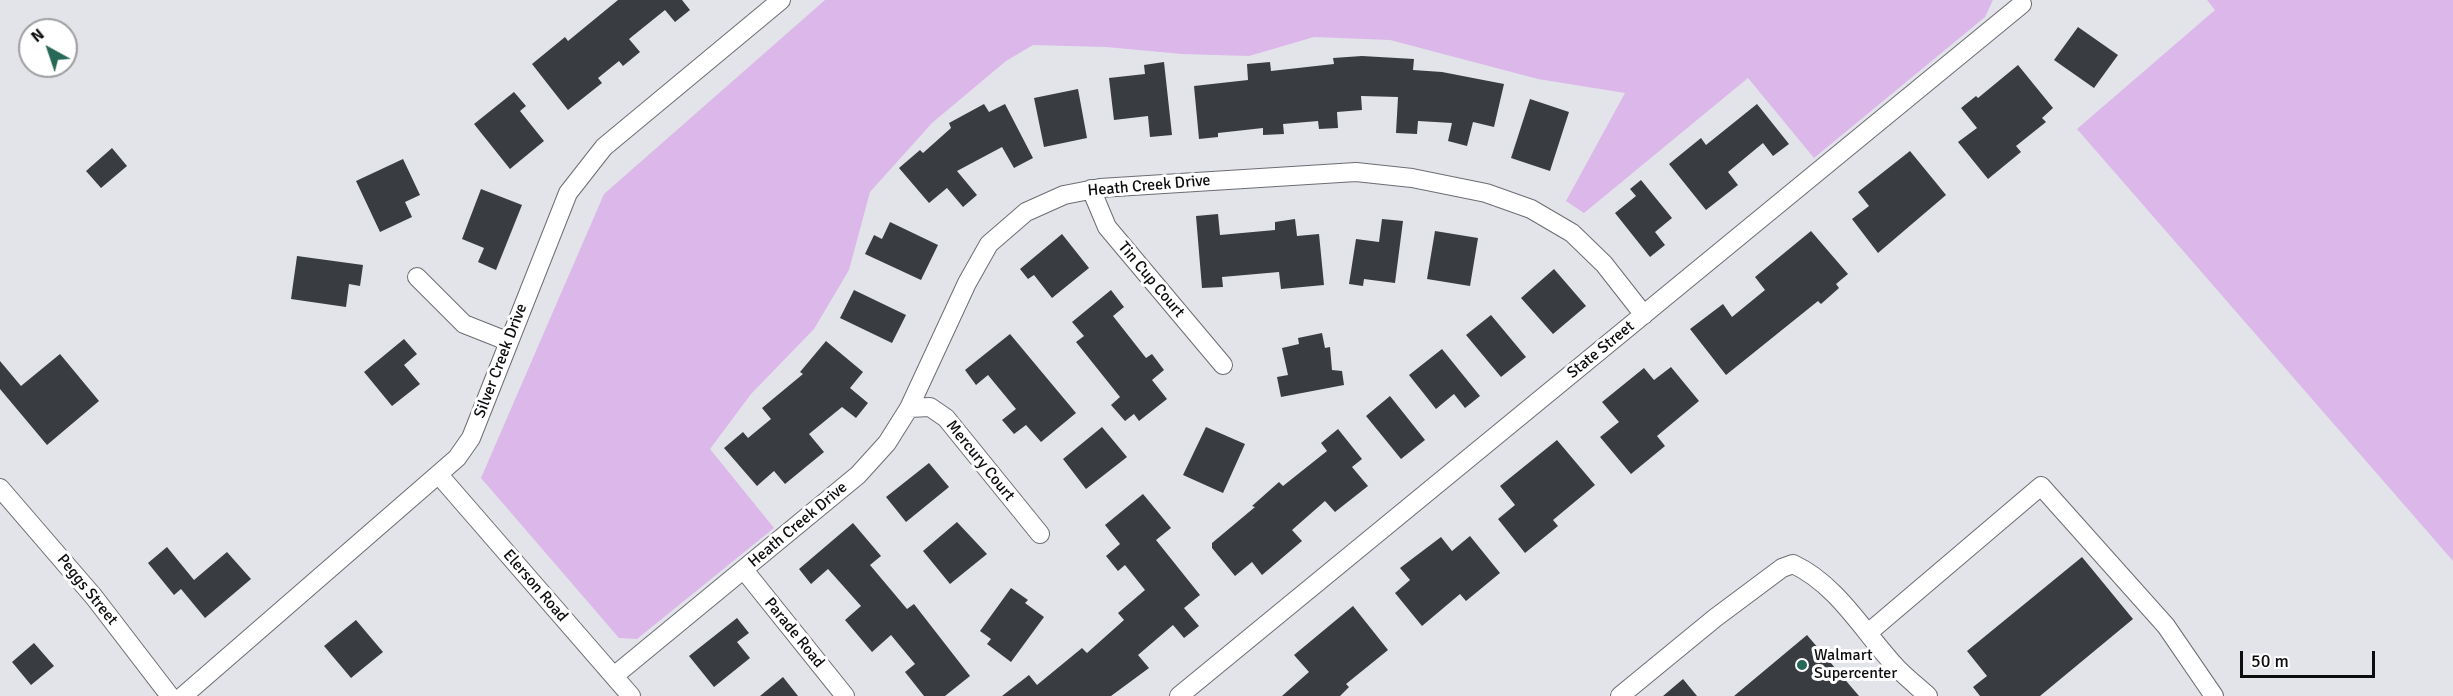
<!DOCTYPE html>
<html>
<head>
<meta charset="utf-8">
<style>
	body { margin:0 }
	#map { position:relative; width:2453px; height:696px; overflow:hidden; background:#e2e4ea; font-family:Signika,sans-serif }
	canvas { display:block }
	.north { position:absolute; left:18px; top:18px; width:60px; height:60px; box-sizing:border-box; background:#fff; border:2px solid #9e9e9f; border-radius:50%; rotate:320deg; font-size:16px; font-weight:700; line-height:24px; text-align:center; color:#0d0d0f }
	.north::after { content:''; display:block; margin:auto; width:21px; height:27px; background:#276856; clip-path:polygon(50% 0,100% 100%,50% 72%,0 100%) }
	.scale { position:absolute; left:2240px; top:651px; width:135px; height:27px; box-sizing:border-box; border:3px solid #0d0d0f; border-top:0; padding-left:8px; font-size:18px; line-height:21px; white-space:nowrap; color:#0d0d0f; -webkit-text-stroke:4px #fff; paint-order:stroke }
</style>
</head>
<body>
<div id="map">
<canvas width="2453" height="696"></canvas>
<div class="north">N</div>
<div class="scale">50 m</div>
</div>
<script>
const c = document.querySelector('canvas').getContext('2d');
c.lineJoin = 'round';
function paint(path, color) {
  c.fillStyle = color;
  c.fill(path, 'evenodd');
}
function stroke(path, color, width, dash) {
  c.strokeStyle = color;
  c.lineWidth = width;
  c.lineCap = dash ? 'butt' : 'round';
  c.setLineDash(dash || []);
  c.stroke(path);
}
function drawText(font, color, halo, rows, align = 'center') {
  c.font = font + ' Signika,sans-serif';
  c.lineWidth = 6;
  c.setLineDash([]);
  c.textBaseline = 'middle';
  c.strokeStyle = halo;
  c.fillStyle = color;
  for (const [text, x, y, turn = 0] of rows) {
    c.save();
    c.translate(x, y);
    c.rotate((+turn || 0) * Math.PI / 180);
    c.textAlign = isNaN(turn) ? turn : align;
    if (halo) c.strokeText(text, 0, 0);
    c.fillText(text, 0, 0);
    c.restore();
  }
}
const green = new Path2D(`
	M825,0H1993L1985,17L1814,158L1748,78L1584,213L1566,201L1625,93L1538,79L1390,40L1314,37L1249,56L1182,54L1106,47L1033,45L1006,61L932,123L870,192L849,270L814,329L751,394L710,449L774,528L637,639L619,638L481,478L604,194Z
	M2207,0H2453V561L2077,129L2215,10Z`);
const building = new Path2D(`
	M618,0H682L690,10L675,22L665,10L629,39L640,52L623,66L619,61L598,78L602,83L568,110L532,64L565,37L568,41Z
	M2078,27L2118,55L2094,88L2054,60Z
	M1362,56L1414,59L1413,70L1442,72L1504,84L1494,127L1473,122L1467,146L1448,141L1452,123L1418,121L1417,134L1396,133L1398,97L1361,96L1362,110L1337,112L1338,128L1319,129L1318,121L1283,124L1284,134L1263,135V128L1218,133V137L1199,139L1194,86L1248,80L1247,64L1270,62L1271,71L1334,64L1333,58Z
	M1164,62L1172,135L1150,137L1148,116L1114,120L1109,78L1145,74L1144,65Z
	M2018,65L2053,108L2042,118L2046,122L2016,146L2021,152L1988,179L1958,142L1977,128L1961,108L1976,96L1978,98Z
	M1078,89L1087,138L1044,147L1034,98Z
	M514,92L526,106L520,111L544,141L510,169L474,124Z
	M1530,99L1569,112L1550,171L1511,158Z
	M984,104L989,112L1005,104L1033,158L1014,168L1002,147L957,171L977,195L963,207L947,188L929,203L899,168L920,150L923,153L951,128L949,123Z
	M1757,104L1789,144L1773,156L1763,143L1728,172L1738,185L1706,210L1669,164L1701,138L1706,145Z
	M112,148L127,166L101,188L86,171Z
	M1910,151L1946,195L1878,253L1852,219L1869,206L1858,192Z
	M403,159L420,195L405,202L412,217L380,232L356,181Z
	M1641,180L1672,218L1655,232L1665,245L1650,257L1615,213L1636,196L1630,189Z
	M481,189L522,205L496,270L478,262L484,248L462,239Z
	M1218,214L1220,235L1275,230V222L1295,219L1297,236L1319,234L1324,285L1281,289L1279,272L1222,277L1223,287L1202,288L1196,216Z
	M1382,219L1403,221L1395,283L1364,279L1363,286L1349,284L1356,239L1379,242Z
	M890,222L938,245L921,280L865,254L874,235L882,239Z
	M1435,231L1478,238L1470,286L1427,279Z
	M1811,231L1848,274L1836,284L1839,288L1821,304L1818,301L1726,375L1690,329L1723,304L1732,317L1765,290L1755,277Z
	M1062,234L1089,268L1052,298L1034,275L1028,279L1020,269Z
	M297,256L363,265L360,286L349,284L346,307L291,299Z
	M1554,269L1586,306L1553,334L1521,298Z
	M854,290L906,315L892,343L840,318Z
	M1111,290L1124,307L1113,316L1146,358L1152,354L1164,370L1152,380L1167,399L1139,421L1134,414L1125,421L1111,405L1120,397L1076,342L1084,336L1072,322Z
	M1491,315L1526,357L1501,377L1466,335Z
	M1322,333L1325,348L1330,347L1332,370L1342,371L1344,385L1281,397L1277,377L1288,375L1282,348L1299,344L1298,338Z
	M1010,334L1076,413L1041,442L1026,425L1014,434L1002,420L1016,409L988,375L976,385L965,370Z
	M404,339L417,354L404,365L420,384L392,406L364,372Z
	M826,341L863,372L850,388L868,403L856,418L842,407L809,434L824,452L785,484L774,471L757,486L724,448L743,432L748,438L771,419L762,408L803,374L800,372Z
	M1442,349L1480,396L1465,408L1454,394L1436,409L1409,375Z
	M60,354L99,401L47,445L0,389V361L21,386Z
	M1671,367L1699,401L1657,436L1665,446L1631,474L1600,437L1619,422L1602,402L1644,368L1654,380Z
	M1390,396L1425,440L1401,459L1366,416Z
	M1102,427L1127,457L1086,489L1063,459Z
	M1206,427L1245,444L1223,493L1183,475Z
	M1338,429L1362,459L1352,467L1368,486L1335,512L1325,501L1292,530L1302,541L1262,575L1252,562L1235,576L1212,548V543L1255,507L1252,506L1279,482L1283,486L1327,451L1321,443Z
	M1557,440L1595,485L1553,520L1558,526L1525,553L1498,519L1515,505L1500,486Z
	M929,463L949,487L906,522L886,497Z
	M1143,494L1171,528L1156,540L1200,595L1184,608L1199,626L1184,638L1173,625L1138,655L1149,668L1111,696H1002L1029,675L1037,685L1082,648L1087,653L1124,620L1118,613L1145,590L1125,565L1118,571L1106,556L1120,544L1105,525Z
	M957,522L987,554L950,584L923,551Z
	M853,523L881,556L870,565L907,609L914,604L970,676L945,696H924L905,672L915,664L891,635L872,652L845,620L861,606L828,569L811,584L799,569Z
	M1470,536L1500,573L1466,601L1460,594L1422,626L1395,593L1410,580L1400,568L1441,537L1452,551Z
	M167,547L194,580L227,552L251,579L205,618L181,589L174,595L148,563Z
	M2082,557L2133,619L2040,696H1980L1973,687L1987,676L1967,651Z
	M1011,588L1028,600L1025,603L1044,617L1011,662L987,644L991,639L980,631Z
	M1353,606L1388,650L1346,684L1349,687L1340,696H1282L1309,672L1294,655Z
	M737,618L749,633L737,642L750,658L714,687L689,656Z
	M356,620L383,652L351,678L324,646Z
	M1807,635L1859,696H1734Z
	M34,643L54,666L31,685L12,662Z
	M783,677L798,696H760Z
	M1683,679L1697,696H1663Z`);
const minor = new Path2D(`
	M1091,189L1107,227L1223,365
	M417,277L464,324L507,341
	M909,408L930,407L946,418L1040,534
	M439,475L631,696
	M0,488L94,597L170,696
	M744,570L845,696
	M1868,633L2041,486L2166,626L2214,696
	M614,676L858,475L887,443L909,408L967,283L989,244L1026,212L1064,195L1100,188L1356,172L1412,178L1486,193L1531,209L1572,233L1604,264L1644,315
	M183,696L457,458L471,438L568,193L604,147L781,0
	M1179,696L2022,4
	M1620,696L1715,618L1782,568L1793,564C1838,585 1864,633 1897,668C1907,678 1918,687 1928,696`);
const markers = [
	[1802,665,6,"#276856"]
];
const streetNames = [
	["Heath Creek Drive",1149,186,-5],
	["Tin Cup Court",1151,280,50],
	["State Street",1601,350,-39],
	["Silver Creek Drive",501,361,-69],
	["Mercury Court",980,461,51],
	["Heath Creek Drive",798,525,-40],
	["Elerson Road",535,586,49],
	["Peggs Street",87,590,51],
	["Parade Road",794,633,51]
];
const poiNames = [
	["Walmart",1814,656],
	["Supercenter",1814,674]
];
paint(green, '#dcb7e9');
paint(building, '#393c40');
stroke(minor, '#6c6d73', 20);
stroke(minor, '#fff', 18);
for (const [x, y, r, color] of markers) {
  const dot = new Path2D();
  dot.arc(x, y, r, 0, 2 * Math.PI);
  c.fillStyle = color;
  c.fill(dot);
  stroke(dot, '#fff', 2);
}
drawText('16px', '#0d0d0f', '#fff', streetNames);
drawText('16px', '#0d0d0f', '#fff', poiNames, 'left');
</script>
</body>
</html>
